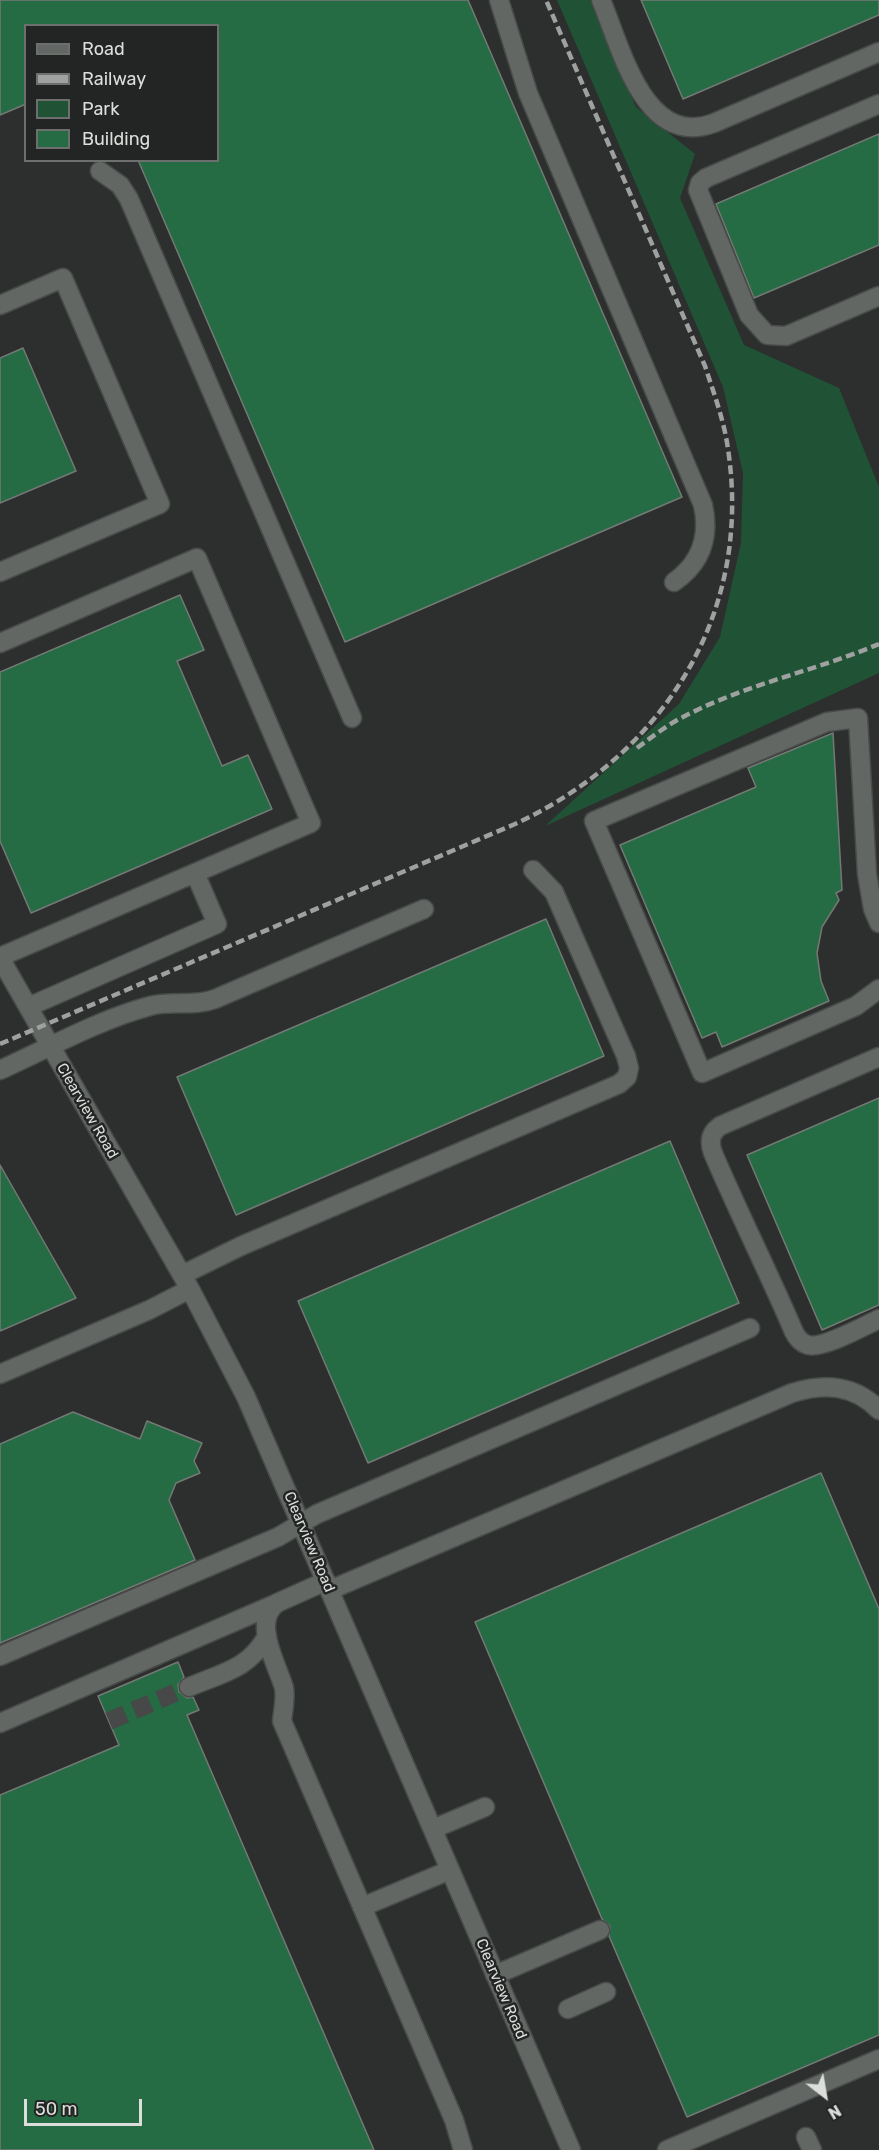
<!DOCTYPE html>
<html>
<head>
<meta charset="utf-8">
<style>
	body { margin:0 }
	#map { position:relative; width:879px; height:2150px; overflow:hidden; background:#2c2f2d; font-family:Rubik,sans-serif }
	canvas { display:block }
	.legend { position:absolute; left:24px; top:24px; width:195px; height:138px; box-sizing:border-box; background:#222523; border:2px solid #6c6f6d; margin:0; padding:8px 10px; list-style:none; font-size:18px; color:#dcdedc }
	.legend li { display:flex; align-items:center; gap:12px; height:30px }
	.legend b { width:30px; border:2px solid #6c6f6d }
	.north { position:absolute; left:795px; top:2066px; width:60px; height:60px; -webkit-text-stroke:4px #222523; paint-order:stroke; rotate:149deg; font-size:16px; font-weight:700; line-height:24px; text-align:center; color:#dcdedc }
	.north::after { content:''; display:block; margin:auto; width:21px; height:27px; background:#dcdedc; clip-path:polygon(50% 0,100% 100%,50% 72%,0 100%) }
	.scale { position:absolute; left:24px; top:2099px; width:118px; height:27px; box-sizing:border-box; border:3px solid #dcdedc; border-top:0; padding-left:8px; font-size:18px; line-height:21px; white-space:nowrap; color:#dcdedc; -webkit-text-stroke:4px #222523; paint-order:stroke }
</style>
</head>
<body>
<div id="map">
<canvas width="879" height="2150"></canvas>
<ul class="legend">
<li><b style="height:8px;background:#636764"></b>Road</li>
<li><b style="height:8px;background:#9ea19f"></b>Railway</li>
<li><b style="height:16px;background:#205336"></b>Park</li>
<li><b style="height:16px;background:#256b44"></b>Building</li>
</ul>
<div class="north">N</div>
<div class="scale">50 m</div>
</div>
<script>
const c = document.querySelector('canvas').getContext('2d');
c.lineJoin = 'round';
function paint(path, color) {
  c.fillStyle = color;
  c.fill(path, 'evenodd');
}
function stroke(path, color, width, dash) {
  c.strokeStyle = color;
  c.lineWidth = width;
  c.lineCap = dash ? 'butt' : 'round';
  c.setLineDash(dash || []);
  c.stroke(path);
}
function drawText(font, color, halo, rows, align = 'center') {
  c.font = font + ' Rubik,sans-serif';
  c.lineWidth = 5;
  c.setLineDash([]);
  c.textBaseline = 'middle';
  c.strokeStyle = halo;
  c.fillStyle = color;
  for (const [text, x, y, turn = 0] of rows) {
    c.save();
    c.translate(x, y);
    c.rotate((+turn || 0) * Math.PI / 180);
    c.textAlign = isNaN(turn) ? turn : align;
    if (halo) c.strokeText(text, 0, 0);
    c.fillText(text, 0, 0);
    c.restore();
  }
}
const green = new Path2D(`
	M557,0H590L636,107L695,154L680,198L744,345L839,388L879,487V673L545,826L679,704L720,637L741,543L743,473L723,387Z`);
const building = new Path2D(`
	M0,0H468L682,497L345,642L138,160H218V26H26V104L0,115Z
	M641,0H879V15L683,99Z
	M879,134V245L754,298L716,204Z
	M23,348L76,471L0,503V358Z
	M180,595L204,650L177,661L222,766L248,755L272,809L31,913L0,841V672Z
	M833,733L842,890L836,893L839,900L822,927L817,953L821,981L829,1001L722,1047L716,1032L702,1038L620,845L756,787L748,768Z
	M546,919L604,1056L236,1215L177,1077Z
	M879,1098V1305L822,1330L747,1155Z
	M670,1141L739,1303L368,1463L298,1301Z
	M0,1165L76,1298L0,1331Z
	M73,1412L140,1439L147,1421L202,1443L194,1461L200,1473L176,1483L169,1500L195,1560L0,1643V1444Z
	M821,1473L879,1609V2035L687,2117L609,1936L610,1926L602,1919L475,1622Z
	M178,1662L184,1677L178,1685L179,1692L187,1698L193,1697L199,1710L187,1715L374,2150H0V1795L119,1745L98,1696Z`);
const minorTunnel = new Path2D(`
	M109,1721L189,1687`);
const minor = new Path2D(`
	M499,0L528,93L703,505C710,537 701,563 674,582
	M601,0C621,47 644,149 714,123L879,52
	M879,104L706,178L700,183L698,190L749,315L767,335L786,336L879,296
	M100,171L120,185L129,199L352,718
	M0,305L63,278L160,504L0,572
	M0,643L197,558L311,823L0,957
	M879,923L873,909L867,874L858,718L827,722L594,821L702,1073L856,1006L879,989
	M0,958L190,1289L246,1397L571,2150
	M28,1007L217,924L195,873
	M879,1057L720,1126C710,1133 709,1142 713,1153C739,1214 768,1271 794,1332C797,1338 801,1343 808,1345C823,1349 864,1326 879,1319
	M0,1070C49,1048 98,1020 150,1006C171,1000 194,1007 215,999L424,909
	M182,1275L241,1246L619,1084L627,1077L629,1068L626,1056L554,892L533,870
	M0,1374L149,1310L190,1289
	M326,1581L277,1603C251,1621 278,1666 284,1688C286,1698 283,1710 282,1721L454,2120L463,2150
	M330,1590L792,1393C824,1383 854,1384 879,1410
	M0,1656L278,1537L317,1514L750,1328
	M189,1687C222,1673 249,1669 267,1636
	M0,1723L273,1605
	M433,1829L485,1807
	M362,1907L450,1870
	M495,1975L600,1930
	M568,2009L606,1992
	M806,2137L812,2150
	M667,2150L879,2059`);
const rail = new Path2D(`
	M637,748C652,737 667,725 683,717C746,684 815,671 879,644
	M0,1044L515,824C663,755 753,615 728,449C724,420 714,394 705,366L546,0`);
const streetNames = [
	["Clearview Road",87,1111,60],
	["Clearview Road",309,1542,67],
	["Clearview Road",501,1989,67]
];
paint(green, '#205336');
paint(building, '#256b44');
stroke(building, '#757976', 1.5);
stroke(minorTunnel, '#464947', 18, [18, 9]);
stroke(minor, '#484b49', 21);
stroke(minor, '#636764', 18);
stroke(rail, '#9ea19f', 4.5, [9, 4.5]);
drawText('15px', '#dcdedc', '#222523', streetNames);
</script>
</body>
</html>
